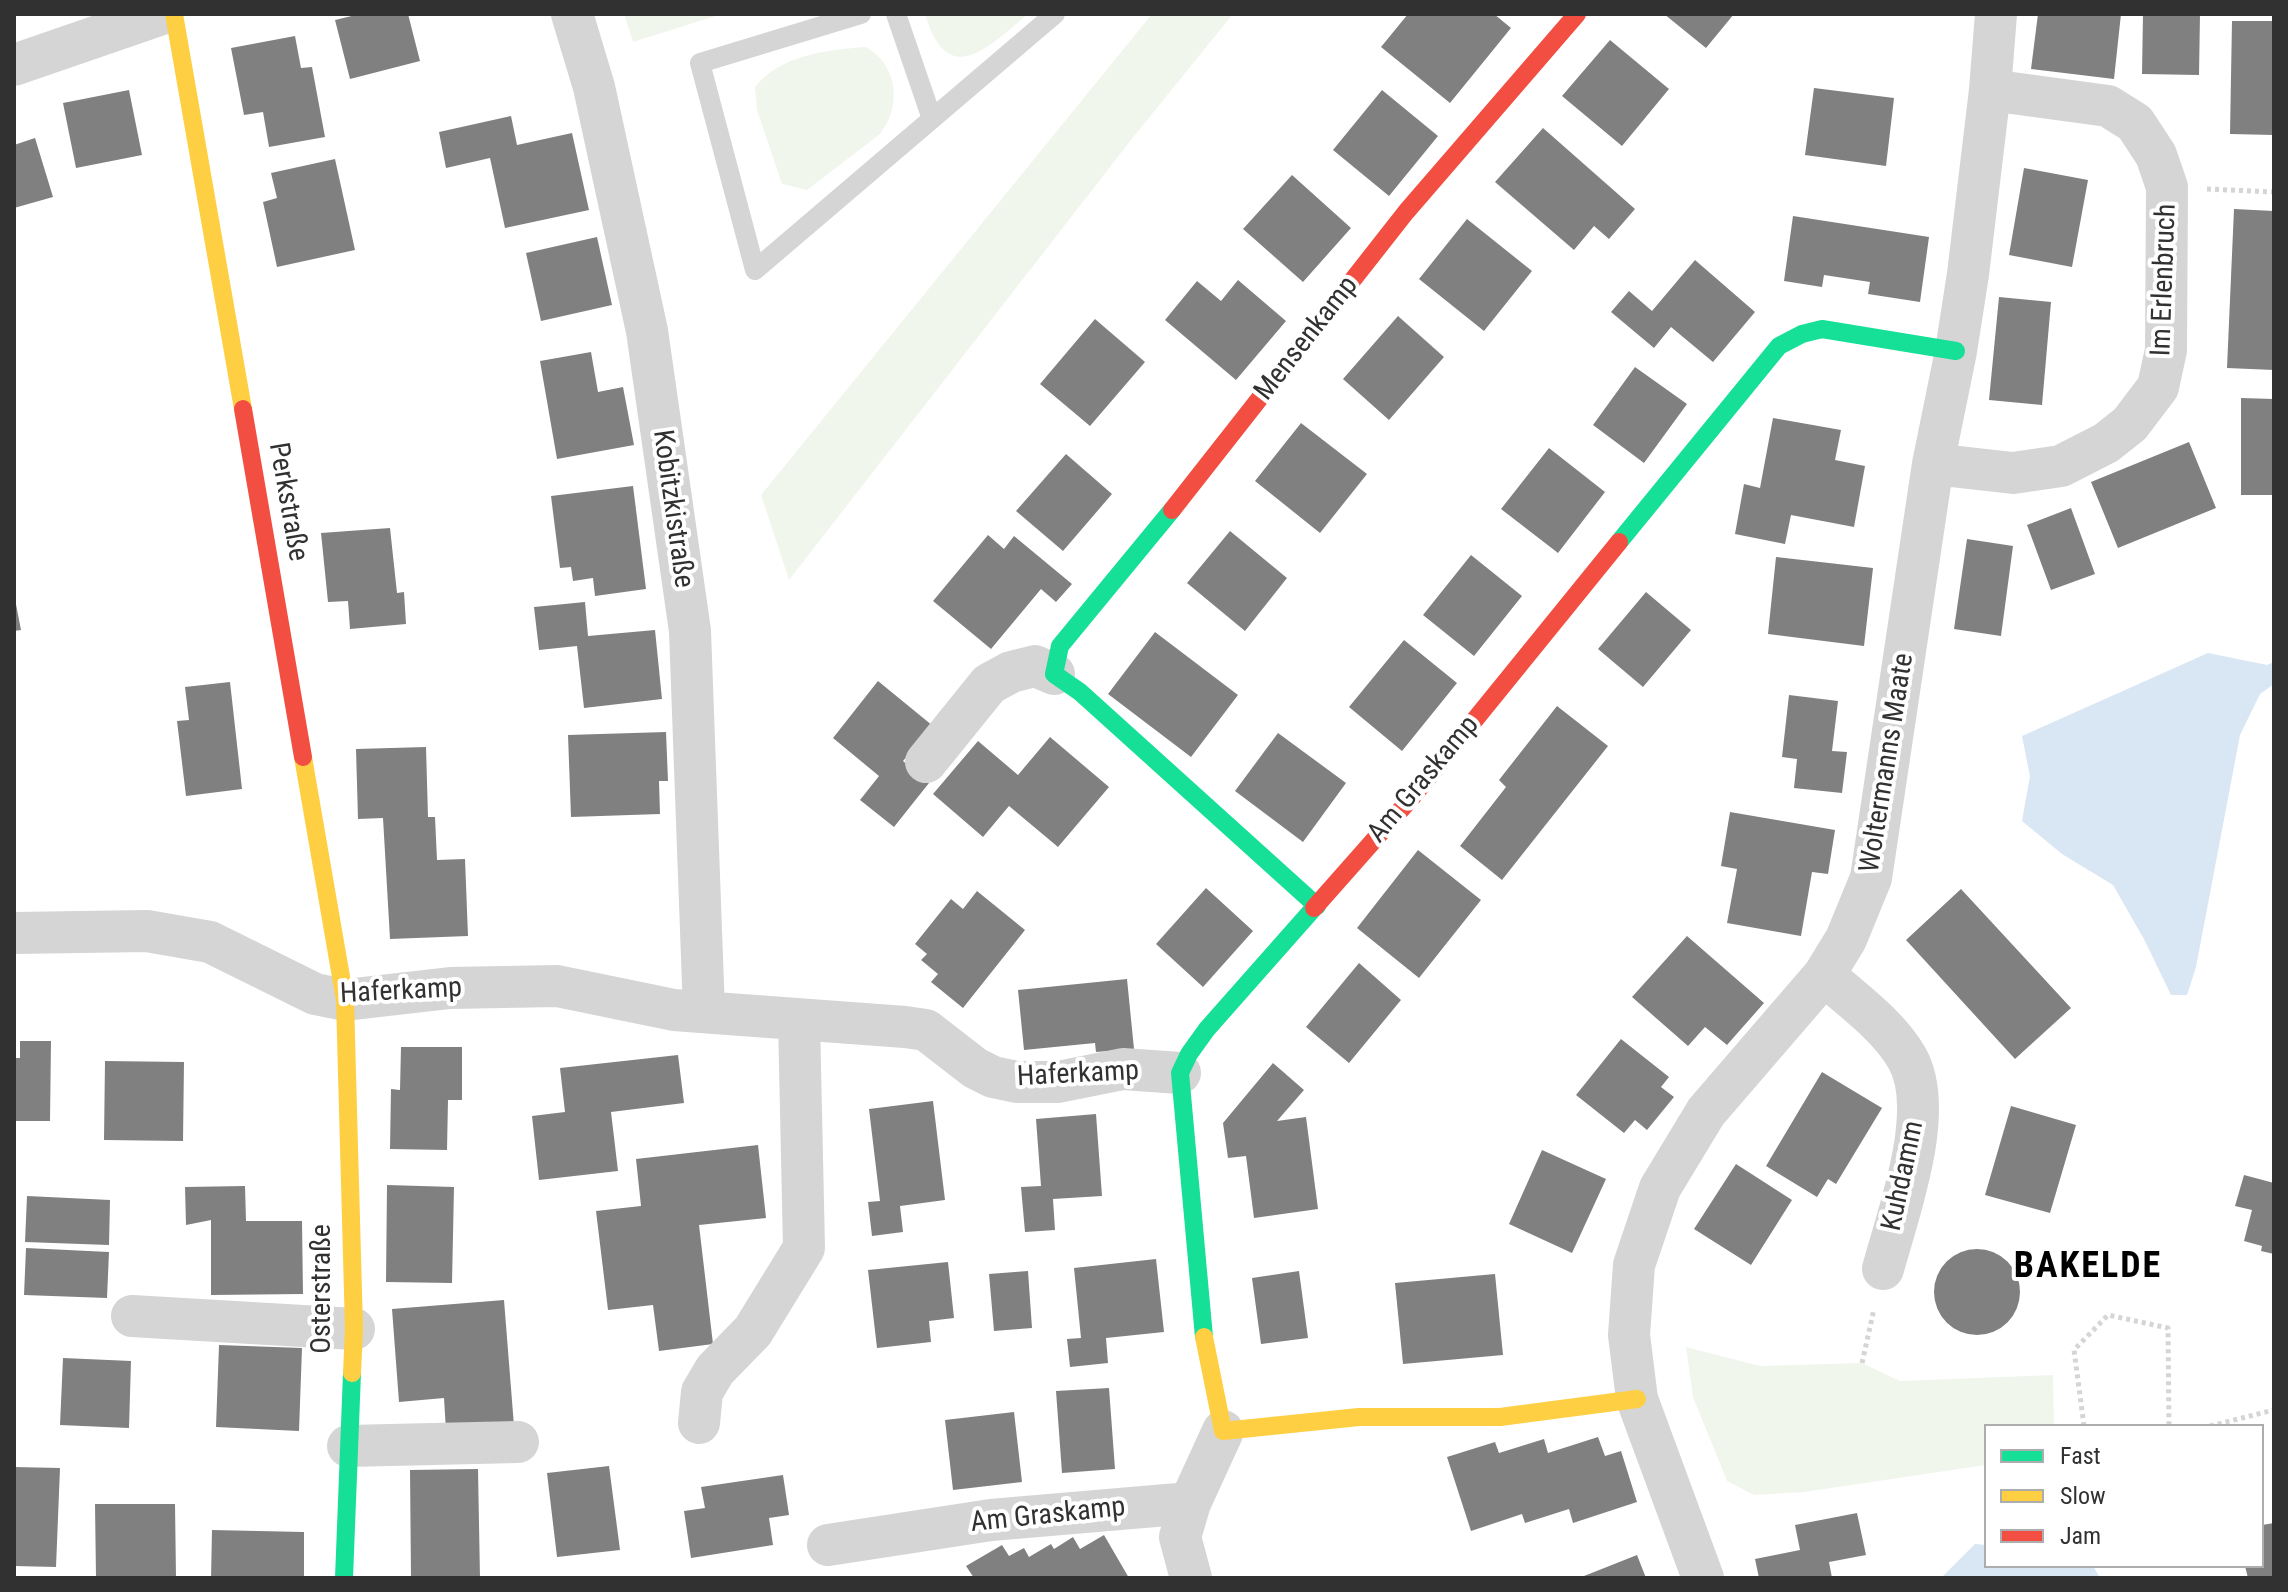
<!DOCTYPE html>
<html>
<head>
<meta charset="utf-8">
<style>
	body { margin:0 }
	#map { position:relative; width:2288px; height:1592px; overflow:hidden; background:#fff; font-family:"Roboto Condensed",sans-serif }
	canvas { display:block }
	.frame { position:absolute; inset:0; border:16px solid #313131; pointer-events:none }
	.legend { position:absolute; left:1984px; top:1424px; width:280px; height:144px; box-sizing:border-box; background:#fff; border:2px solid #adadad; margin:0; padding:10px 14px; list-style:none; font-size:24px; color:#313131 }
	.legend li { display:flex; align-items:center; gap:16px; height:40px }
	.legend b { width:40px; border:2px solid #adadad }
</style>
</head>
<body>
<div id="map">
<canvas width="2288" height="1592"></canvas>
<div class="frame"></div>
<ul class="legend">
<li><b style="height:10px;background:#16e098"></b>Fast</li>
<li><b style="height:10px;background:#ffcf43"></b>Slow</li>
<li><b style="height:10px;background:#f24e42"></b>Jam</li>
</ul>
</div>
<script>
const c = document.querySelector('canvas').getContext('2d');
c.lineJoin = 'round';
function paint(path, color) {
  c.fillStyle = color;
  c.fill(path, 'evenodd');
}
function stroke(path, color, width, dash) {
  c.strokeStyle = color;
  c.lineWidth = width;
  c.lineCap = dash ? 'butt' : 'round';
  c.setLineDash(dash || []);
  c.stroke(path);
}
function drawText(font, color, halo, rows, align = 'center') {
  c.font = font + ' "Roboto Condensed",sans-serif';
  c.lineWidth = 8;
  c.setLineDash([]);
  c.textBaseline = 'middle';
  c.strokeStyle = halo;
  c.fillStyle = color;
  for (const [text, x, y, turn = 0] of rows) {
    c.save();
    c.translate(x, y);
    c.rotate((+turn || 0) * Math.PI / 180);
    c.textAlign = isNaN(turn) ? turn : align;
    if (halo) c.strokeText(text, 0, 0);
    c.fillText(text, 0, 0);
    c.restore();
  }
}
const green = new Path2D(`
	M624,14H722L633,42Z
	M925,14H1028C988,47 948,91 925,14Z
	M1152,14H1233L1131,140L789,580L761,495Z
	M866,47C898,65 902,106 880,134L807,190L782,184L757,110L755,87C780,55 826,50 866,47Z
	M1686,1347L1760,1366L1862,1363L1900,1381L2053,1375L2054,1426H1986V1465L1804,1492L1754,1495L1727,1481L1693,1397Z`);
const water = new Path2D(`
	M2208,653L2267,665L2274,662V684L2260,694L2240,735L2196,967L2187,995H2171L2145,941L2113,885L2062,854L2022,821L2030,776L2022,736Z
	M1975,1544L1986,1545V1566H2093L2100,1578H1941Z`);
const building = new Path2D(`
	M360,14H408L420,61L350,79L335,20Z
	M1408,14H1494L1511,28L1450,103L1381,47Z
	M1664,14H1734L1706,48Z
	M2038,14H2121L2114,79L2031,69Z
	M2143,14H2200L2199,75L2142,74Z
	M2232,21H2274V135L2230,134Z
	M295,36L301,68L312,67L325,137L269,147L263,112L244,115L231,48Z
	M1610,40L1669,89L1622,146L1562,96Z
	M1814,88L1894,98L1886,166L1805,155Z
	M129,90L142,155L76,168L63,103Z
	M1382,90L1438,136L1389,196L1333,150Z
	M511,116L517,145L572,133L589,210L505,228L490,158L446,168L439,132Z
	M1543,128L1635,209L1609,239L1594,226L1574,250L1495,182Z
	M35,138L53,197L14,208V145Z
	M335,159L355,250L277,267L263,202L277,198L271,173Z
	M2024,168L2088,180L2072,267L2009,255Z
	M1292,175L1351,228L1303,282L1243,229Z
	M2234,209L2274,211V370L2227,368Z
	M1793,216L1929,237L1920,302L1868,294L1870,282L1824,275L1822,287L1784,281Z
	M1467,219L1532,271L1484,331L1419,279Z
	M597,237L612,305L541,321L526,253Z
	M1695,260L1755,312L1713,362L1671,327L1654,348L1611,312L1629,291L1652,311Z
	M1238,280L1286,321L1236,380L1165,320L1197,281L1221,301Z
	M1999,297L2051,302L2042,405L1989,400Z
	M1398,316L1444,357L1389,420L1343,379Z
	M1095,319L1145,362L1090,426L1040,384Z
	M591,352L598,392L623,387L634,445L557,459L540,361Z
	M1635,367L1687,404L1644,463L1593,425Z
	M2241,398L2274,399V495H2241Z
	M1773,418L1841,430L1835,460L1865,466L1854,527L1791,515L1785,544L1735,534L1744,484L1760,488Z
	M1301,423L1367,474L1320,533L1255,481Z
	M2189,442L2216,508L2118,548L2091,482Z
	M1549,448L1605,492L1558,553L1501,509Z
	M1066,454L1112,494L1063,551L1016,511Z
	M633,486L646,589L595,596L593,578L573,581L571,567L560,568L551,496Z
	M2071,508L2095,574L2051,590L2027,525Z
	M390,528L397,593L404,592L406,624L350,629L348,601L328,602L321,533Z
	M1230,531L1287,578L1245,631L1187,583Z
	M988,535L1004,549L1014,536L1072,584L1056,602L1041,589L991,649L933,601Z
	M1967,539L2013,546L2001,636L1954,629Z
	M1471,555L1522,596L1474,656L1423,615Z
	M1776,557L1873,568L1864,646L1768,634Z
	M1646,592L1691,630L1643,687L1598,649Z
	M14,594L21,630L14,631Z
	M585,602L588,636L655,630L662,699L584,708L577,646L539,650L534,607Z
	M1155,632L1238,695L1191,757L1108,694Z
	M1404,640L1457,683L1402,751L1349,707Z
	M878,681L933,726L903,761L929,783L894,827L860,800L879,776L833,738Z
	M230,682L242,789L186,796L177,721L189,720L185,687Z
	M1789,695L1838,701L1832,751L1847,752L1842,793L1794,788L1797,759L1782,757Z
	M1557,706L1608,746L1502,880L1460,846L1506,787L1499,780Z
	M666,732L668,781H659L660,814L571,817L568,735Z
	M1278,733L1346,783L1303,842L1235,791Z
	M1050,737L1109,787L1058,847L1009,806L983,837L933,794L978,741L1018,775Z
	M426,747L428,817H435L437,860L465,859L468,936L390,939L383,818L358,819L356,749Z
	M1730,812L1835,830L1828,874L1812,872L1801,936L1727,923L1737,869L1721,866Z
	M1418,850L1481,900L1419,978L1357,928Z
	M1206,888L1253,931L1203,987L1156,944Z
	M1961,889L2071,1008L2015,1059L1906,940Z
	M977,891L1025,930L963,1008L931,982L938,974L921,960L927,954L915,944L951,899L963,909Z
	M1687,936L1764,1003L1727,1045L1705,1027L1688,1046L1632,997Z
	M1359,963L1401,1000L1349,1063L1306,1027Z
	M1127,979L1134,1049L1096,1052L1095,1043L1024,1050L1018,990Z
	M1621,1039L1669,1077L1661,1087L1674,1097L1647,1130L1635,1120L1624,1133L1576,1095Z
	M20,1041H51L50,1121H14V1058H20Z
	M401,1047H462V1100H448L447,1150L390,1149L391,1089L400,1090Z
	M678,1055L684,1103L611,1112L618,1171L539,1180L532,1116L565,1112L560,1068Z
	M105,1061L184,1062L183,1141L104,1140Z
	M1273,1063L1304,1090L1277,1121L1306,1117L1318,1209L1254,1218L1246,1156L1228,1158L1223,1123Z
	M1822,1072L1882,1108L1836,1184L1828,1179L1817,1197L1766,1166Z
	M933,1101L945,1200L900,1206L903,1232L872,1236L868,1202L880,1201L869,1109Z
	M2011,1106L2076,1125L2050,1213L1985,1195Z
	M1096,1114L1102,1196L1053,1199L1055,1230L1025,1232L1021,1187L1041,1186L1036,1119Z
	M758,1145L766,1218L699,1225L713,1344L659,1351L653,1305L608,1310L596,1211L641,1206L636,1159Z
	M1542,1150L1606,1179L1572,1253L1509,1224Z
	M1736,1164L1792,1200L1751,1265L1694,1229Z
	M2244,1175L2274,1183V1254L2261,1251L2262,1246L2244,1241L2252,1210L2235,1206Z
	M387,1185L454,1187L452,1283L386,1282Z
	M245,1186L246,1221H302L303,1294L211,1295V1220L186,1225L185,1187Z
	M27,1196L110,1200L109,1245L25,1242Z
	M26,1248L109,1252L107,1298L24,1295Z
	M1934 1292a43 43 0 1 1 86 0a43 43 0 1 1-86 0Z
	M1156,1259L1164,1332L1106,1338L1108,1363L1070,1367L1067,1339L1081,1338L1074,1268Z
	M948,1262L954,1318L929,1321L931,1342L877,1348L868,1270Z
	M1028,1271L1032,1328L994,1331L989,1274Z
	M1299,1271L1308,1338L1261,1344L1252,1278Z
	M1495,1274L1503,1355L1403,1364L1395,1283Z
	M504,1300L514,1426L446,1431L444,1398L399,1402L392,1309Z
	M219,1345L302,1348L299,1431L216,1427Z
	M63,1358L131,1361L129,1428L60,1425Z
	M1109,1388L1115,1469L1062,1473L1056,1391Z
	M1014,1412L1022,1482L953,1490L945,1420Z
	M1598,1437L1605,1456L1621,1451L1637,1502L1573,1523L1569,1509L1525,1523L1522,1514L1471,1531L1447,1457L1495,1442L1499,1453L1544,1439L1548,1453Z
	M609,1466L620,1550L557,1557L547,1473Z
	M14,1467L60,1468L56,1567L14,1566Z
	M478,1469L480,1578H411L410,1470Z
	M783,1475L789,1515L769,1518L773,1545L691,1558L684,1511L705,1508L701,1487Z
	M95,1504H175L176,1578H96Z
	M1857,1513L1866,1555L1829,1562L1832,1578H1759L1755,1559L1800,1550L1795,1525Z
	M2274,1523V1578H2248L2245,1566H2262V1525Z
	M212,1530L304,1532V1578H211Z
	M1104,1535L1129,1578H974L966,1566L1002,1545L1009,1556L1024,1548L1029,1557L1051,1544L1054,1549L1073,1537L1080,1549Z
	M1637,1555L1646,1578H1579Z`);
const path = new Path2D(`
	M2207,189L2274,192
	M1862,1363L1874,1309
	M2084,1426L2074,1350L2108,1315L2168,1328L2169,1426
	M2210,1426L2274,1410`);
const lane = new Path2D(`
	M861,14L700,63L755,270L1055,14
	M896,14L932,119`);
const street = new Path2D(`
	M572,14L594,87L647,331L690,631L704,1012
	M14,65L162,14
	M1933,464L2013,473L2061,466L2106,443L2130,424L2158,387L2166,350L2167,187L2156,155L2135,123L2108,106L1990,90
	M926,762L989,684L1011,672L1035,666L1054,674
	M14,933L147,931L210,942L315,994L345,1000L450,988L557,986L674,1010L905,1027L926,1030L975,1068L993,1077L1017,1082H1058L1123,1069L1180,1073
	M1824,975C1852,1000 1888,1025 1907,1058C1937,1110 1898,1213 1883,1269
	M132,1316L354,1329
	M699,1423L702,1392L715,1370L753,1331L804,1248L799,1020
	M348,1446L518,1442
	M1190,1503L1180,1537L1191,1578
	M828,1545L991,1520L1190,1503L1223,1431
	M1703,1578L1637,1399L1629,1335L1634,1265L1660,1188L1706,1112L1824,975L1846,939L1871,878L1933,464L1956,351L1968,274L1990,90L1996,14`);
const fast = new Path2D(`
	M1172,510L1060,646L1054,674L1080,692L1317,906
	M1619,542L1779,346L1802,334L1822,329L1956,351
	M1204,1337L1180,1073L1189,1054L1207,1029L1314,908
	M344,1578L352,1373`);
const slow = new Path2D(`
	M174,14L243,409
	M303,757L345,1000L354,1329L352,1373
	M1204,1337L1223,1431L1359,1417H1500L1637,1399`);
const jam = new Path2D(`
	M243,409L303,757
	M1172,510L1406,212L1577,14
	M1314,908L1413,796L1619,542`);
const streetNames = [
	["Im Erlenbruch",2165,280,-88],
	["Mensenkamp",1307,339,-52],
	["Perkstraße",287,502,80],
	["Kobitzkistraße",672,509,82],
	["Woltermanns Maate",1888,763,-81],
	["Am Graskamp",1424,780,-50],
	["Haferkamp",401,992,-3],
	["Haferkamp",1078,1075,-3],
	["Kuhdamm",1904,1176,-78],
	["Osterstraße",323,1289,-90],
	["Am Graskamp",1048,1516,-6]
];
const districtNames = [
	["BAKELDE",2088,1268]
];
paint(green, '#f1f6ed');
paint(water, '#d9e6f4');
paint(building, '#808080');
stroke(path, '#d5d5d5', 5, [4, 4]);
stroke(lane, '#d5d5d5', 20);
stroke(street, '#d5d5d5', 42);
stroke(fast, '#16e098', 18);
stroke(slow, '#ffcf43', 18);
stroke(jam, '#f24e42', 18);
drawText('28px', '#313131', '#fff', streetNames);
c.letterSpacing = '2px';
drawText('bold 36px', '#000', '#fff', districtNames);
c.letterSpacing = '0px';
</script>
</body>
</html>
